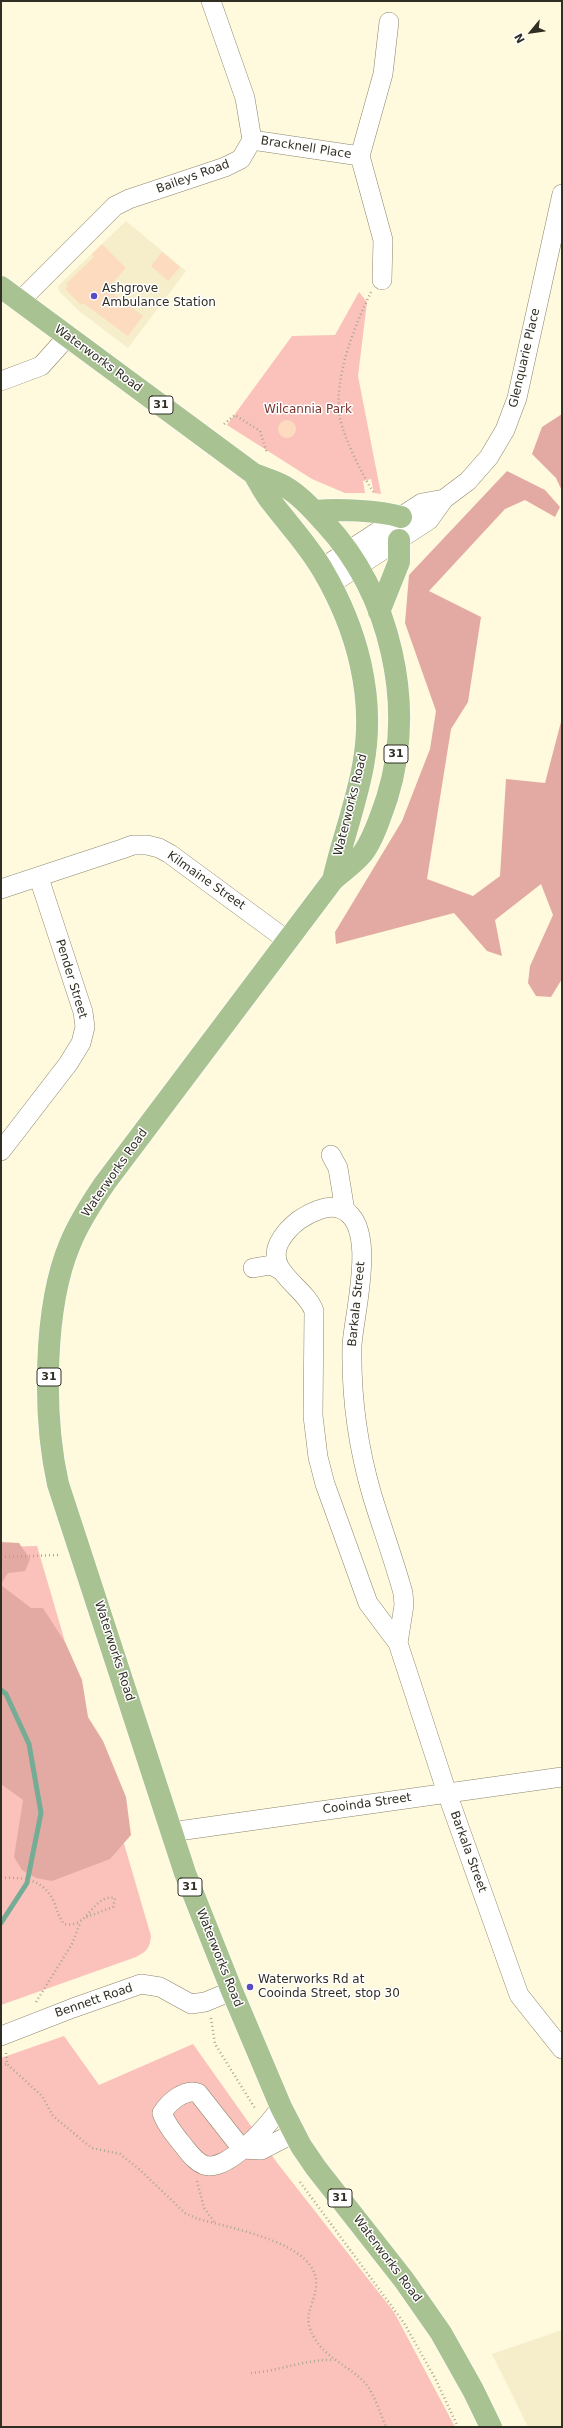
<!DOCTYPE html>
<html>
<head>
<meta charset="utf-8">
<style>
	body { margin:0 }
	#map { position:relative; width:563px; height:2428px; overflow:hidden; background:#fff9dd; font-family:"DejaVu Sans",sans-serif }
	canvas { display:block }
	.frame { position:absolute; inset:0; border:2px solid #312e24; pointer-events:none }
	.north { position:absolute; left:511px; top:12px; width:40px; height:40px; -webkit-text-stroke:3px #fff; paint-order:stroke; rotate:241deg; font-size:11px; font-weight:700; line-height:16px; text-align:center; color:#312e24 }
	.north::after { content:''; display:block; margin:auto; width:14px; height:18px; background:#312e24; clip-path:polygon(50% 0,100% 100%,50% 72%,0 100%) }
</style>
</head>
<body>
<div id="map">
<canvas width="563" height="2428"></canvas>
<div class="frame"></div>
<div class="north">N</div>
</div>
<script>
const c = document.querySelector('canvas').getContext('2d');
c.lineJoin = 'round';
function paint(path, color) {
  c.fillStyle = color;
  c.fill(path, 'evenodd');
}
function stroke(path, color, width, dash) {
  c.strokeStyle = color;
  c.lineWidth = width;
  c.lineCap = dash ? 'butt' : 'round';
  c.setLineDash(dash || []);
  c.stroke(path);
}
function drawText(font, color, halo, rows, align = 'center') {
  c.font = font + ' "DejaVu Sans",sans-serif';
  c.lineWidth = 3;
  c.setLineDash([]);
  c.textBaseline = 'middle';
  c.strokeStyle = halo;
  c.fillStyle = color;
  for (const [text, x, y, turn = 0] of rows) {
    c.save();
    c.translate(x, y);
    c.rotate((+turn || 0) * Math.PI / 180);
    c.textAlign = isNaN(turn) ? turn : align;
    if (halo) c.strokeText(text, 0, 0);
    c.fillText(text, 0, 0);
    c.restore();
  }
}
const built = new Path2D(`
	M126,221L186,271L128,348L79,311L59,291L58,286Z
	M562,2330V2427H528L492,2354Z`);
const green = new Path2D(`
	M359,292L367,302L358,376L381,494L374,493L371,479L363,481L365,493H345L312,479L227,425L292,336L335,335Z
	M37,1546L151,1936C150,1948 147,1951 136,1957L1,2005V1547Z
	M64,2036L99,2085L193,2044L278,2164L394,2312L455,2427H1V2058Z`);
const forest = new Path2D(`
	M562,414V491L556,478L532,454L542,427Z
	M507,471L545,490L560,507L555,517L525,500L505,509L429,591L481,617L468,702L451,729L427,879L473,896L500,876L506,779L545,783L562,718V979L551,997L536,996L528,983L530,966L553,915L541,884L495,920L502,956L487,951L454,913L336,944L335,932L402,821L430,749L436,711L405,623L409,575Z
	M1,1542L19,1543L30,1559L25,1571L8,1573L1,1584Z
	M1,1585L31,1608H43L66,1644L82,1680L88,1717L103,1741L126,1797L131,1835L110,1859L52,1881L36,1878L22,1870L14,1857L23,1800L1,1784Z`);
const stream = new Path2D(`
	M1,1690L6,1694L29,1744L41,1813L27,1883L1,1923`);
const building = new Path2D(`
	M102,244L126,268L107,289L143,316L128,336L83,303L81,305L65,289L68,286L66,284L94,257L92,254Z
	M162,252L180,267L168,281L151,266Z
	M278 429a9 9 0 1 1 18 0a9 9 0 1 1-18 0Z`);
const path = new Path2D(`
	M371,292C354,327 333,379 340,418C344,438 362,475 374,493
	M224,424L235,415L260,431L267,453
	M1,1557L60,1555
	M1,1878C23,1877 44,1879 54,1902C57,1910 59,1917 64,1924C90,1929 91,1894 115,1898L113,1907L84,1918
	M36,2002L72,1944L80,1923
	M211,2018L215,2044L256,2110
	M6,2053L7,2064L42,2096L53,2116L82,2140L92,2148L120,2154L139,2169L185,2213L196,2218C226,2228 322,2242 316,2287C313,2310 301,2316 315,2339C327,2359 351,2367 365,2383C375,2395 380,2413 386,2427
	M1,2065L7,2064
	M197,2181L204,2208L215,2223
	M300,2182L404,2323L435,2378L458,2427
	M251,2373C279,2371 306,2359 334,2360`);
const minor = new Path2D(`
	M252,140L360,156
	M382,280L383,240L360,156L383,74L389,22
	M20,301L115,206L129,199L225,167L241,159L252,140L245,98L211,1
	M1,381L41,366L68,336
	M322,568L422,503L444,499
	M331,584L429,520L444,499L468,481L489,457L505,430L517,398L562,194
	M1,889L122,849L133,845H147L159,848L170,854L288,941
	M1,1151L68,1064L81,1043L85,1027L83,1012L39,878
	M331,1155L338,1168L345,1211
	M253,1268L271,1265L282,1271
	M398,1643L404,1605L403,1593C394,1560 382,1528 372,1495C358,1447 351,1396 352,1346C353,1316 381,1219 338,1208C326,1205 309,1213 299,1220C291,1226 284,1233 279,1243C265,1272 306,1287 314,1311L313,1416L318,1457L325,1484L368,1603L398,1643L447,1793L519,1995L562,2049
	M171,1832L562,1777
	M1,2036L73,2008L141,1984L160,1987L191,2004L205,2002L232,1991
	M281,2107C269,2124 228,2173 204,2165C194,2161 188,2151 182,2144C174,2134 166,2124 162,2113C169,2102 185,2088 198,2093L242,2149L261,2150L294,2133`);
const major = new Path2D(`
	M1,287L254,474C264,478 275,481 284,486C300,495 313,510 325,523C391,594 416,705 387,798C381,815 374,838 363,853C355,863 343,871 333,880L105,1183C92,1202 79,1222 70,1244C43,1308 43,1417 58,1484L185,1873L232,1991L281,2107L301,2146L316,2168L404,2280L441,2333L473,2390L491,2427
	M254,474C260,484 265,495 273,504C290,526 308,545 322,569C357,628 376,697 363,766C356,804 342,841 333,880
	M314,511C337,509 379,510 401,517
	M379,612L399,562V540`);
const markers = [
	[94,296,4,"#594cc4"],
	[250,1987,4,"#594cc4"]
];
const shields = [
	[161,405,24],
	[396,754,24],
	[49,1377,24],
	[190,1887,24],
	[340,2198,24]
];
const shieldNames = [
	["31",161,405],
	["31",396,754],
	["31",49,1377],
	["31",190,1887],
	["31",340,2198]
];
const streetNames = [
	["Bracknell Place",306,148,9],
	["Baileys Road",193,177,-20],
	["Glenquarie Place",525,358,-77],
	["Waterworks Road",98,359,36],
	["Waterworks Road",351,805,-76],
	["Kilmaine Street",206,881,35],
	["Pender Street",71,979,73],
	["Waterworks Road",115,1173,-55],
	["Barkala Street",357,1304,-84],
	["Waterworks Road",114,1651,72],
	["Cooinda Street",367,1804,-8],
	["Barkala Street",468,1852,70],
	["Waterworks Road",219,1958,68],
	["Bennett Road",94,2001,-19],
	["Waterworks Road",387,2259,53]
];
const poiNames = [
	["Ashgrove",102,289],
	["Ambulance Station",102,303],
	["Waterworks Rd at",258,1980],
	["Cooinda Street, stop 30",258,1994]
];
const parkNames = [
	["Wilcannia Park",308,410]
];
paint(built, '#f6eeca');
paint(green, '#fac2bb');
paint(forest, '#e3aaa3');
stroke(stream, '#75ac95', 5);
paint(building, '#fddbbe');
stroke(minor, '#8b856c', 20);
stroke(major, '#fff', 23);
stroke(path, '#aba691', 2.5, [1, 3]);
stroke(minor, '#fff', 19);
stroke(major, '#a9c291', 22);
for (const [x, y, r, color] of markers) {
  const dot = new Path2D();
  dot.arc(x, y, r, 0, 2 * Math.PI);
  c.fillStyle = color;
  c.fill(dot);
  stroke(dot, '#fff', 1.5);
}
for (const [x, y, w] of shields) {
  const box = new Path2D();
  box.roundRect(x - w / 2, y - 9, w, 18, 3);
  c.fillStyle = '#fff';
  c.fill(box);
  stroke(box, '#312e24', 1);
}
drawText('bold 11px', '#312e24', null, shieldNames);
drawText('12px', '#312e24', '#fff', streetNames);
drawText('12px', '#312e24', '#fff', poiNames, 'left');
drawText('12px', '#7a352f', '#fff', parkNames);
</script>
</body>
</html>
